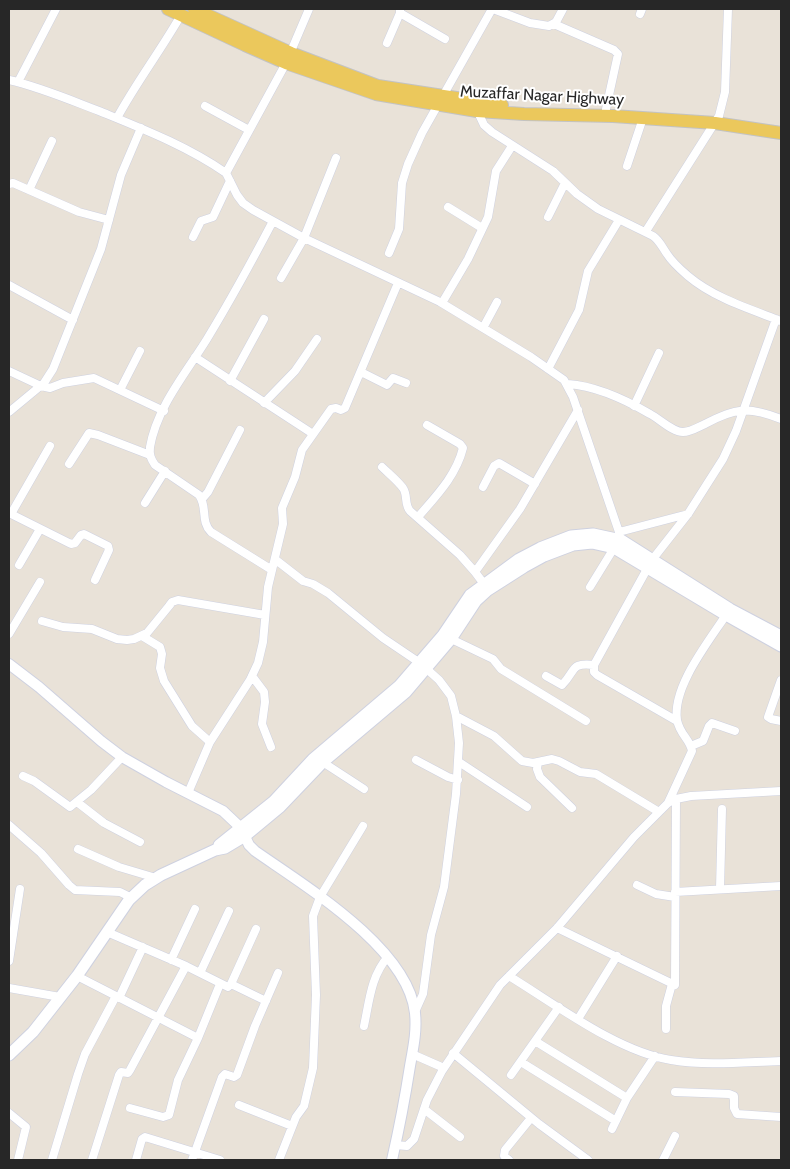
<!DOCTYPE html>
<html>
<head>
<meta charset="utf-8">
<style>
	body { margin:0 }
	#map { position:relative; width:790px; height:1169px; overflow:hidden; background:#e9e2d8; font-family:Cabin,sans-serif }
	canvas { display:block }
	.frame { position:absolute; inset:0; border:10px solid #272727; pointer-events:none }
</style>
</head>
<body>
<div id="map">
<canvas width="790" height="1169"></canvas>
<div class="frame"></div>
</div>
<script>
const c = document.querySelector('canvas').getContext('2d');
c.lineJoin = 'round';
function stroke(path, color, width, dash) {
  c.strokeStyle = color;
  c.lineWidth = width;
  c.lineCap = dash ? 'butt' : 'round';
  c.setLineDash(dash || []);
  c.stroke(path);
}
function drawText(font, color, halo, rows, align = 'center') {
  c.font = font + ' Cabin,sans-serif';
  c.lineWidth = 4;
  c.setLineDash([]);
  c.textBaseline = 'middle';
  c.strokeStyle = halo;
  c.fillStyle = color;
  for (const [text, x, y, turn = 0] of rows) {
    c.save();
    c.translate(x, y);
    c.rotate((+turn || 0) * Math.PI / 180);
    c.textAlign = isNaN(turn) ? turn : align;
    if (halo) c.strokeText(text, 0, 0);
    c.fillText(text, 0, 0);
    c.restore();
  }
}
const minor = new Path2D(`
	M309,9L286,63L226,173L237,195L243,203L253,210L304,238L440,302L531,357L564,380L573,397L619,532L620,544
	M493,9L530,23L549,26L556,22L563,9
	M400,13L445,39
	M640,14L642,9
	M554,24L614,50L618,54L606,109
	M387,43L400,13V9
	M9,80C40,87 70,100 99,111C143,129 187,146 226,173
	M18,82L56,9
	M205,106L249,130
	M476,108L484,125L492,132L553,171L577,194L598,209L653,236C660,241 662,247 667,254C672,262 681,270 688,276C714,298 750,309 781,321
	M117,118C136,83 161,50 181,15
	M627,166L643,118
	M9,184L13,183L79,212L109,220
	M29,190L52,141
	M448,207L482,228
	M548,217L565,183
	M646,231L719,116L725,92L728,9
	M193,237L201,221L213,217L230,181
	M389,253L399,229L402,183L408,164L422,133L492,9
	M281,278L304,238L336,158
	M9,285L73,320
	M442,303L468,259L488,217L496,171L512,146
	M483,328L497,302
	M195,357L313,434
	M548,369L579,310L588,271L619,220
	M9,371L41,386L50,388L63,383L94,378L164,411
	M361,372L387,385L393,378L406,383
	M230,381L264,319
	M568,384C596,386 626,400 650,414C660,419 672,432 683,432C691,432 698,427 705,424C735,408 748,406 781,419
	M120,390L140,351
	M264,403L295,371L317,339
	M634,406L659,353
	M9,412L44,383L53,369L101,249L121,175L141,128
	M69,464L89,433L98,435L150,455
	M382,467C388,473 397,480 403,488C408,495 404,504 410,511L460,555L475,572
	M483,487L494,466L499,463L535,484
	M202,499L208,492L240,430
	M145,503L165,471
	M9,513L71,544L75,543L81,535L84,534L108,546L109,550L95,580
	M11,514L50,446
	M418,517C436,496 456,476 463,448L460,444L427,425
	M619,532L688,514
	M276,560L303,581L313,584L328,593L383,638L420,663L439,680L451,696L456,716L459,743L456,794L444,887L431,935L423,994L415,1012
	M19,565L40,529
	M272,570L211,532C200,521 208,507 199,495L155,465C151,459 149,455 150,447C157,407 186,373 207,339C230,301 252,261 273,221
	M590,587L614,548
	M487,588L475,572L520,509L578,410
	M42,621L63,627L92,629L117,639L127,640L134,639L147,633L169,606L172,602L178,600L265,615
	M9,634L40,582
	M142,636L160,647L162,654L160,668L164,681L192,726L210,742
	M447,637L493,659L501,669L586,721
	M252,676L264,692L265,702L262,724L271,747
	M546,676L562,685C576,671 570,662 594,665
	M781,680L768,717L771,719L781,721
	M456,716L494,736L522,761L533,763L552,759L559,761L580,772L596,774L659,812
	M677,721L597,675L594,672V665L652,560L688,514L723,459L736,431L776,319
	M691,746L703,741L709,726L712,723L735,731
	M416,760L448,777L458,780
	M321,761L364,789
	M459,762L527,807
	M538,762L537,769L540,777L572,808
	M23,776L34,781L70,807L91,790L122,757
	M188,793L210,742L250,680L258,663L263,642L268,587L283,524L282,508L295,477L302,450L331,409L336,408L341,410L345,408L398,283
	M77,802L104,823L140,842
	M668,803L692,751C690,739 680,735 677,720C672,686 710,640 728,612
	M9,825L41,853L69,885L75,890L120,892L132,898
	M78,849L119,867L156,878
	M637,885L656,894L675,897
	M720,889L722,809
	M675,892L781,886
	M557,928L675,985L676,799
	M107,932L186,966L228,987L231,984L266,1001
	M171,960L195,909
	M9,961L20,889
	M200,973L229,911
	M77,976L198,1038
	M509,976C555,1004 618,1052 671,1060C707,1066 745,1062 781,1061
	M231,984L256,929
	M9,988L60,997
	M119,998L143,947
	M578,1019L617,956
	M364,1026C369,1003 371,975 388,957
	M666,1029V1006L672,984
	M535,1041L627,1098
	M453,1053L539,1124L588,1160
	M412,1054L444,1068
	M521,1062L616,1121
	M511,1075L559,1007
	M675,1092L729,1094L734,1096V1108L737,1114L781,1117
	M239,1105L292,1126
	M130,1108L163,1117L169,1115L178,1080L198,1038L220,984
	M424,1109L460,1137
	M9,1113L26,1127L18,1160
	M612,1129L627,1098L655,1056
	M395,1145L407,1146L414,1139L427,1100L442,1071L500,985L557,928L634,837L668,803L676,799L691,796L781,791
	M52,1160L78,1074L85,1054L116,996
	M92,1160L119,1075L121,1072L128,1073L130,1070L186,966
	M136,1160L142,1139L145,1137L220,1160
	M192,1160L222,1077L225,1074L234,1077L237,1075L255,1026L278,973
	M279,1160L296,1117L304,1106L313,1068L316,995L313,916L320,897L363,826
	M509,1160L504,1156L505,1150L531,1118
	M663,1160L675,1136`);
const tertiary = new Path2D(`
	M9,664L39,687L101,741L122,757L166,782L223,811L241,828L249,845L255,851C305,886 408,948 415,1013C417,1031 413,1049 410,1066C405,1098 399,1129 392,1160`);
const secondary = new Path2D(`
	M219,845L274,801L313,759L399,686L443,635L470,595L519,559L540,548L571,536L593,534L621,540L730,609L781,636
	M9,1055L33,1032L77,976L129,900L145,885L161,875L215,850L225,848L245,836L280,807L323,762L406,692L451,639L476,601L488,590L524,567L544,556L573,545L592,543L614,548L726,615L781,646`);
const primary = new Path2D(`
	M168,9L245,45L286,63L376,94L477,111L524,114L613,116L715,123L781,133
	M194,9L291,53L378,86L502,105`);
const streetNames = [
	["Muzaffar Nagar Highway",542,96,3]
];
stroke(minor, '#ced1e0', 9);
stroke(tertiary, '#ced1e0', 12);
stroke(secondary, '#ced1e0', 13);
stroke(primary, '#c3c3c3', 14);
stroke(minor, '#fff', 8);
stroke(tertiary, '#fff', 10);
stroke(secondary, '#fff', 11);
stroke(primary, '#ebc85c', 12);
drawText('16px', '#272727', '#fff', streetNames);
</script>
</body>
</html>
